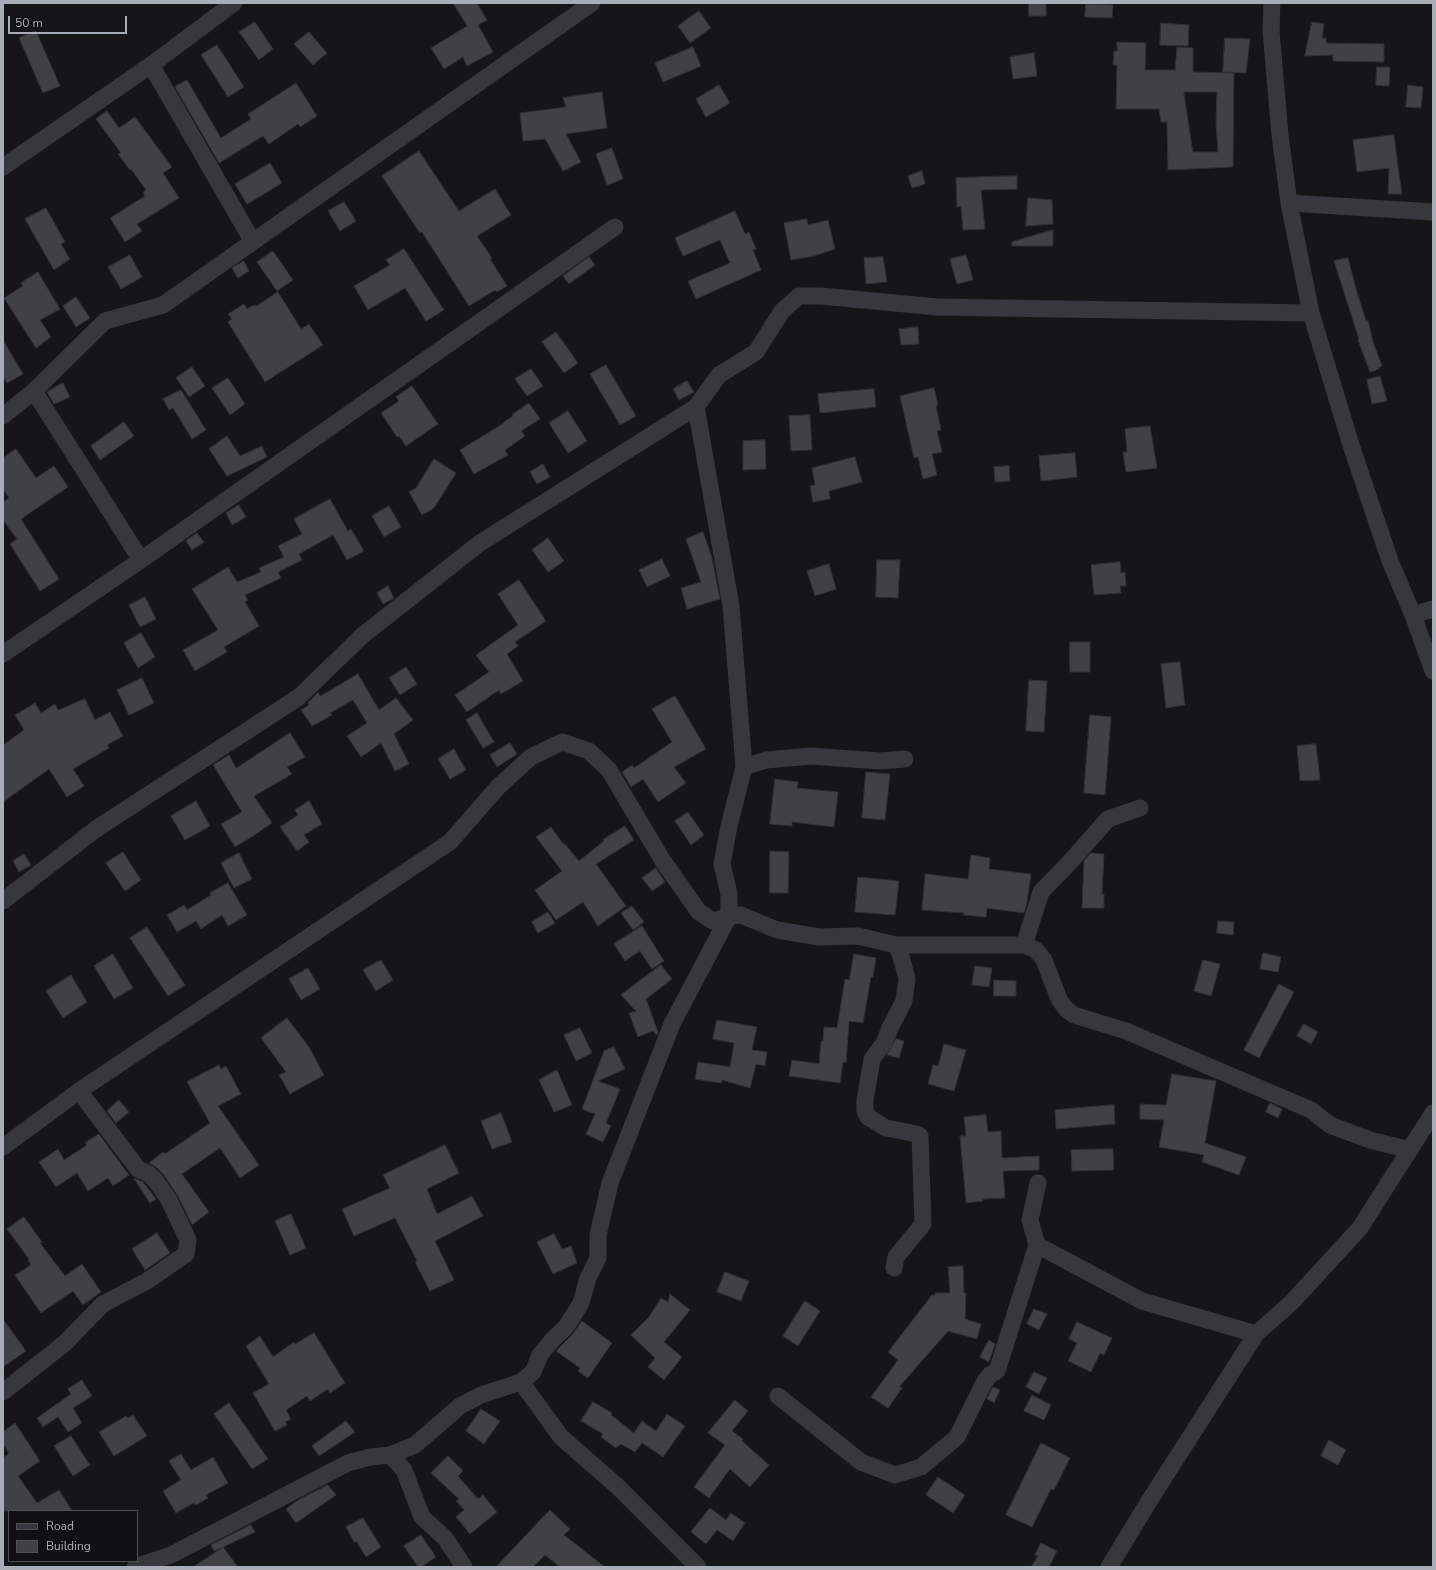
<!DOCTYPE html>
<html>
<head>
<meta charset="utf-8">
<style>
	body { margin:0 }
	#map { position:relative; width:1436px; height:1570px; overflow:hidden; background:#161618; font-family:"Nunito Sans",sans-serif }
	canvas { display:block }
	.frame { position:absolute; inset:0; border:4px solid #a8adb8; pointer-events:none }
	.legend { position:absolute; left:8px; top:1510px; width:130px; height:52px; box-sizing:border-box; background:#111113; border:1px solid #4d4f55; margin:0; padding:5px 7px; list-style:none; font-size:12px; color:#a8adb8 }
	.legend li { display:flex; align-items:center; gap:8px; height:20px }
	.legend b { width:20px; border:1px solid #4d4f55 }
	.scale { position:absolute; left:8px; top:16px; width:119px; height:18px; box-sizing:border-box; border:2px solid #a8adb8; border-top:0; padding-left:5px; font-size:12px; line-height:14px; white-space:nowrap; color:#a8adb8; -webkit-text-stroke:3px #111113; paint-order:stroke }
</style>
</head>
<body>
<div id="map">
<canvas width="1436" height="1570"></canvas>
<div class="frame"></div>
<ul class="legend">
<li><b style="height:5px;background:#37383d"></b>Road</li>
<li><b style="height:11px;background:#404145"></b>Building</li>
</ul>
<div class="scale">50 m</div>
</div>
<script>
const c = document.querySelector('canvas').getContext('2d');
c.lineJoin = 'round';
function paint(path, color) {
  c.fillStyle = color;
  c.fill(path, 'evenodd');
}
function stroke(path, color, width, dash) {
  c.strokeStyle = color;
  c.lineWidth = width;
  c.lineCap = dash ? 'butt' : 'round';
  c.setLineDash(dash || []);
  c.stroke(path);
}
const building = new Path2D(`
	M453,3H477L487,20L478,25L493,52L467,66L463,57L444,69L431,48L467,26Z
	M1029,3H1046V16H1029Z
	M1086,4L1113,5L1112,18L1085,17Z
	M699,11L711,28L690,43L678,26Z
	M255,22L273,49L259,60L239,32Z
	M1312,22L1324,24L1322,38H1326V43L1384,44V62L1333,61V55L1305,56Z
	M1161,23L1189,25L1188,46L1160,45Z
	M36,31L60,86L43,93L19,38Z
	M309,32L327,53L313,65L294,44Z
	M1225,38L1250,39L1246,73L1223,72Z
	M1117,42L1146,43L1145,70H1175L1177,47L1193,48V72L1234,73L1233,167L1168,170L1167,122H1161L1159,109H1116L1117,65H1113L1114,51H1117ZM1184,92H1217L1216,123L1218,152H1193Z
	M217,45L244,87L228,97L201,55Z
	M693,47L701,66L663,82L655,63Z
	M1034,53L1037,76L1013,79L1010,57Z
	M1377,67H1390L1389,86L1376,85Z
	M187,80L221,138L251,119L248,114L296,83L317,116L300,127L298,124L269,144L263,136L219,163L175,87Z
	M719,85L730,103L706,117L696,99Z
	M1408,85L1423,87L1421,108L1406,107Z
	M602,92L607,128L566,134L581,162L563,171L545,139L523,141L520,113L566,107L563,98Z
	M107,111L119,128L135,117L172,167L163,173L179,198L137,224L142,231L125,242L110,218L145,196L143,192L146,190L131,169L130,170L118,154L121,153L96,119Z
	M1394,135L1398,167L1402,194H1388L1389,168L1357,172L1353,140Z
	M612,148L623,179L607,185L596,154Z
	M419,151L459,211L495,189L511,215L477,236L492,258L490,259L507,286L497,292L495,290L469,306L422,232L420,233L382,176Z
	M270,163L282,183L247,204L235,184Z
	M922,171L925,184L912,188L908,176Z
	M1017,176V189L981,190L985,229L963,230L961,206L957,207L956,178Z
	M1028,198L1052,200L1053,224L1026,226Z
	M344,202L356,221L340,231L328,211Z
	M46,208L65,242L61,244L70,259L54,270L25,219Z
	M735,211L745,234L749,232L756,249L753,250L761,270L696,299L688,281L730,263L720,240L683,256L675,238Z
	M807,219L808,225L828,220L835,249L814,256L791,260L784,223Z
	M1053,230V246H1012V242Z
	M404,249L444,310L426,321L405,288L368,310L354,286L390,265L386,260Z
	M273,251L293,280L277,291L257,262Z
	M130,255L142,277L121,289L108,267Z
	M966,255L973,280L957,284L950,259Z
	M589,257L595,265L569,284L563,276Z
	M883,257L887,282L866,284L864,258Z
	M1348,258L1356,289L1366,321L1368,320L1373,342L1382,366L1378,368L1379,369L1370,372L1358,340L1359,339L1334,261Z
	M244,261L249,271L238,278L232,268Z
	M38,272L60,309L40,320L51,337L36,348L4,298L23,286L21,283Z
	M278,292L301,329L309,324L323,345L265,382L228,322L232,319L228,314L244,304L247,309L254,305L256,306Z
	M76,297L90,318L76,327L63,306Z
	M918,327L919,344L901,345L899,329Z
	M556,332L578,363L564,373L542,342Z
	M3,340L23,374L7,383L3,376Z
	M606,365L636,416L620,425L590,374Z
	M192,367L205,386L189,397L176,378Z
	M531,369L543,386L527,396L515,379Z
	M1380,376L1387,401L1372,404L1367,380Z
	M228,378L245,404L230,415L212,388Z
	M687,381L694,392L679,400L673,389Z
	M63,383L70,397L54,404L47,392Z
	M412,386L438,424L406,446L399,436L397,437L381,413L399,401L396,397Z
	M934,388L938,405L936,406L941,430L937,431L942,452L932,454L937,475L923,479L918,457L914,458L900,396Z
	M874,389L876,407L820,413L818,394Z
	M181,390L206,430L192,439L173,408L169,410L163,399Z
	M529,403L540,419L521,431L525,436L505,450L508,455L474,474L460,450L504,423V422L513,416L512,415Z
	M568,411L587,441L568,453L549,423Z
	M810,415L812,450L791,451L789,416Z
	M124,422L134,436L100,460L91,446Z
	M1150,426L1157,468L1126,472L1123,452H1127L1125,429Z
	M227,436L240,456L262,446L267,457L227,476L209,449Z
	M765,440L766,469L743,470V441Z
	M16,449L36,478L54,466L68,487L21,519L59,579L40,591L10,544L17,539L3,520V502L9,498L3,489V458Z
	M1075,453L1077,477L1041,481L1039,456Z
	M855,457L862,482L829,491L830,499L813,502L810,486L815,485L812,468Z
	M434,459L456,473L434,508L422,515L409,492L416,488Z
	M543,464L550,477L537,484L530,472Z
	M1009,466L1010,481L995,482L994,467Z
	M330,499L348,531L351,529L364,551L347,560L333,535L299,554L302,560L278,572L281,578L245,595L248,600L245,602L259,626L224,647L227,652L195,671L183,650L218,630L192,589L228,567L237,582L261,572L259,568L284,557L278,546L302,534L294,519Z
	M239,505L246,517L232,525L226,513Z
	M389,506L401,527L384,537L372,516Z
	M703,532L712,558L720,599L687,609L681,588L701,582L686,539Z
	M197,533L204,542L192,550L186,541Z
	M548,538L564,561L548,572L532,550Z
	M662,559L670,576L647,587L639,570Z
	M877,560H900L898,598L876,597Z
	M1120,562L1121,573L1125,572L1126,586H1120L1121,593L1094,595L1091,565Z
	M829,564L836,589L815,596L807,571Z
	M519,580L546,621L515,642L518,646L507,654L523,681L501,694L499,690L467,712L455,695L489,672L476,655L518,625L498,594Z
	M388,586L394,598L383,604L377,593Z
	M145,597L156,619L140,627L129,605Z
	M141,633L155,657L138,668L124,643Z
	M1070,642H1090V672H1070Z
	M1180,662L1185,705L1166,708L1161,664Z
	M406,667L417,684L400,695L389,678Z
	M358,674L379,710L396,698L413,720L394,734L409,764L395,771L381,743L361,757L347,736L367,723L353,700L330,713L332,715L312,726L301,710L309,705L308,703L318,692L320,696Z
	M142,678L154,703L129,715L117,690Z
	M1029,680L1047,681L1044,732L1026,731Z
	M675,696L706,749L674,767L686,783L658,802L643,779L631,787L622,772L632,765L634,768L672,742L652,709Z
	M85,699L95,720L110,712L123,736L107,745L109,748L73,769L84,786L67,797L49,769L3,802V745L24,730L15,715L35,703L41,713L55,704L58,710Z
	M477,713L494,742L483,748L466,720Z
	M1090,715L1111,717L1105,795L1084,793Z
	M290,733L305,757L287,767L292,774L254,796L272,823L253,836L235,847L221,824L242,812L213,765L229,755L236,768Z
	M510,743L517,754L497,767L490,755Z
	M1316,744L1320,780L1300,781L1297,746Z
	M454,749L466,770L450,779L438,759Z
	M866,772L890,774L885,820L862,818Z
	M775,779L798,782L797,788L838,792L834,827L792,822V826L770,824Z
	M196,801L210,826L185,840L171,816Z
	M309,801L322,824L304,835L309,842L297,851L280,827L298,815L295,810Z
	M688,812L704,835L691,845L675,821Z
	M625,826L634,840L596,864L626,906L598,926L583,902L556,920L535,890L562,871L536,837L551,827L564,845L565,844L579,861L604,841L603,840Z
	M770,851L789,852L788,893H770Z
	M123,852L141,880L125,891L106,863Z
	M239,853L252,879L234,888L221,863Z
	M1091,853L1104,854L1102,894H1104V908H1082L1084,861Z
	M24,854L31,865L19,872L13,861Z
	M971,855L990,858L989,869L1031,874L1027,902L1024,913L987,908L986,917L963,915L964,913L922,910L925,874L968,879Z
	M656,868L665,882L652,891L642,878Z
	M858,877L899,881L895,915L855,912Z
	M228,883L247,915L228,926L222,915L201,929L196,921L177,932L167,915L184,905L187,910L211,895L210,893Z
	M632,906L644,922L633,930L621,913Z
	M548,912L555,923L538,933L532,922Z
	M1218,921L1234,922L1233,935L1217,933Z
	M642,926L664,961L652,969L640,951L625,961L614,944Z
	M147,927L185,985L168,996L130,938Z
	M1263,953L1281,957L1278,972L1260,969Z
	M113,954L133,988L114,999L94,966Z
	M854,954L876,958L873,977H871L863,1023L849,1021L846,1063L843,1062L840,1083L789,1076L792,1060L819,1064L821,1041H823L824,1027L837,1028L845,979L849,980Z
	M381,960L393,980L376,991L363,970Z
	M1203,960L1220,964L1211,996L1194,991Z
	M661,965L672,979L646,999L658,1032L657,1035L653,1031L638,1037L629,1013L636,1011L621,995Z
	M975,966L992,968L989,987L972,985Z
	M308,968L320,989L301,1000L289,979Z
	M71,975L87,1002L63,1018L46,991Z
	M994,980L1016,981V996H994Z
	M1279,984L1294,992L1259,1058L1244,1050Z
	M287,1018L309,1047L324,1075L290,1094L279,1075L286,1072L261,1038Z
	M717,1020L757,1027L752,1050L767,1052L765,1066L756,1064L750,1088L722,1080L721,1083L695,1079L698,1062L730,1067L734,1043L713,1039Z
	M1304,1024L1318,1032L1311,1044L1297,1036Z
	M580,1028L592,1053L576,1061L564,1035Z
	M896,1039L904,1041L899,1058L887,1055Z
	M944,1044L966,1050L954,1091L928,1084L933,1065L938,1066Z
	M614,1047L625,1069L598,1081L620,1089L606,1123L611,1126L603,1142L586,1134L595,1114L582,1109L604,1051Z
	M219,1065L221,1069L226,1066L241,1094L218,1106L259,1165L240,1178L220,1148L182,1174L209,1212L192,1225L178,1196L164,1175L156,1167L149,1163L163,1152L165,1154L210,1123L187,1082Z
	M557,1070L572,1105L554,1112L539,1080Z
	M1172,1074L1216,1081L1205,1143L1246,1157L1239,1175L1202,1162L1204,1155L1159,1147L1164,1120L1140,1119V1104L1166,1105Z
	M119,1100L129,1112L116,1123L107,1111Z
	M1270,1103L1282,1109L1278,1118L1266,1112Z
	M1114,1105L1115,1124L1056,1129L1055,1110Z
	M501,1113L512,1142L492,1149L481,1121Z
	M986,1115L988,1132L1001,1131L1002,1158L1039,1156V1170L1003,1171L1005,1198L983,1199V1201L966,1203L960,1136H966L964,1117Z
	M99,1134L129,1175L113,1186L108,1178L88,1191L77,1173L56,1187L39,1162L58,1149L64,1160L87,1145L85,1143Z
	M445,1145L459,1173L427,1189L437,1214L472,1196L483,1216L435,1241L454,1280L430,1291L415,1262L417,1261L395,1218L354,1236L342,1209L390,1188L383,1175Z
	M1113,1149L1114,1170L1072,1171L1071,1150Z
	M134,1178L143,1182L156,1199L150,1203Z
	M291,1214L306,1248L290,1255L275,1221Z
	M24,1217L42,1242L40,1243L65,1276L82,1264L101,1292L83,1305L73,1291L41,1313L15,1275L31,1265L28,1260L29,1259L7,1229Z
	M157,1233L170,1253L145,1270L132,1249Z
	M554,1234L562,1249L571,1246L577,1263L553,1274L537,1242Z
	M963,1266L964,1293H966L965,1319L981,1324L977,1339L948,1331L899,1387L902,1388L888,1408L871,1397L898,1360L888,1352L932,1295H935V1293H950L948,1267Z
	M725,1272L749,1281L741,1301L717,1292Z
	M670,1294L690,1310L664,1342L682,1357L664,1380L648,1367L655,1358L631,1335L649,1317L661,1298L668,1302Z
	M805,1301L820,1311L798,1346L783,1336Z
	M1034,1309L1047,1314L1039,1330L1027,1324Z
	M3,1319L26,1351L3,1367Z
	M582,1321L612,1343L588,1378L578,1371L580,1368L556,1351L573,1334Z
	M1077,1322L1112,1338L1104,1355L1100,1353L1091,1372L1068,1361L1077,1343L1069,1339Z
	M314,1333L345,1383L330,1393L328,1389L310,1401L307,1396L286,1410L291,1419L285,1422L287,1425L275,1431L253,1393L269,1384L246,1346L260,1336L273,1357L294,1342L295,1344Z
	M989,1340L995,1344L989,1362L980,1357Z
	M1034,1372L1047,1378L1039,1394L1026,1387Z
	M82,1380L92,1396L73,1408L82,1423L68,1432L58,1417L43,1427L37,1418L71,1394L68,1389Z
	M993,1387L1000,1390L994,1403L987,1399Z
	M1032,1395L1051,1405L1044,1420L1024,1411Z
	M735,1400L748,1411L732,1431L743,1439L742,1441L769,1465L750,1487L730,1469L709,1498L694,1487L725,1445L708,1433Z
	M593,1402L612,1413L611,1415L634,1433L642,1421L656,1431L667,1414L685,1426L663,1457L642,1443L635,1452L621,1444L616,1448L601,1437L603,1434L581,1421Z
	M229,1403L268,1459L252,1469L214,1414Z
	M481,1409L500,1421L484,1444L466,1431Z
	M133,1415L147,1436L114,1456L99,1432L126,1416L128,1418Z
	M346,1421L355,1432L319,1456L312,1446Z
	M15,1423L40,1461L18,1476L37,1503L59,1490L72,1511H3V1458L9,1453L3,1444V1432Z
	M71,1436L90,1465L73,1476L54,1446Z
	M1329,1440L1346,1450L1338,1465L1321,1456Z
	M1041,1443L1070,1458L1054,1490L1051,1489L1032,1527L1006,1515Z
	M181,1454L191,1470L213,1457L228,1483L206,1495L208,1498L196,1505L194,1503L176,1513L163,1491L181,1480L169,1461Z
	M448,1456L463,1471L458,1476L478,1499L483,1495L497,1512L470,1534L456,1517L464,1510L456,1501L459,1499L431,1473Z
	M938,1477L965,1495L953,1513L926,1495Z
	M328,1485L336,1495L296,1523L286,1509L298,1500Z
	M710,1508L726,1520L731,1513L745,1523L733,1541L717,1530L706,1544L691,1532Z
	M550,1510L570,1529L564,1535L605,1567H560L545,1555L533,1567H496Z
	M363,1518L381,1547L366,1557L357,1542H354L346,1527Z
	M251,1525L255,1532L223,1547L238,1567H193L222,1548L214,1551L211,1545Z
	M421,1535L436,1557L421,1567H418L404,1546Z
	M1041,1543L1057,1551L1049,1567H1031L1038,1556L1035,1555Z`);
const minor = new Path2D(`
	M1272,3L1271,31L1280,135L1289,203L1311,313L1351,445L1390,561L1413,615L1433,671
	M151,65L253,242
	M3,167L151,65L234,3
	M1289,203L1433,212
	M34,391L141,560
	M696,407L731,606L744,767L729,826L722,864L729,894V916L741,915L777,930L819,937L858,936L896,945H1024L1036,950L1044,960L1059,999L1066,1009L1074,1015L1126,1031L1311,1110L1330,1125L1370,1140L1410,1150
	M3,416L34,391L105,321L163,305L592,3
	M1413,615L1433,609
	M3,654L141,560L615,227
	M744,767L766,760L811,756L880,761L905,759
	M3,901L96,829L299,697L363,635L480,543L696,407L719,375L756,352L782,311L799,296H821L937,307L1311,313
	M1024,945L1041,892L1070,862L1108,819L1140,808
	M3,1147L79,1091L450,842L498,787L531,757L562,742L589,751L609,770L663,861L699,912L713,921L729,916L672,1024L610,1183L598,1235V1258L588,1278L581,1303L566,1327L553,1339L540,1355L533,1372L521,1382L481,1395L460,1406L415,1445L390,1455L404,1470L422,1517L445,1538L464,1567
	M1038,1183L1030,1220L1037,1245L1142,1301L1256,1334
	M894,1268L896,1257L923,1224L920,1136L917,1134L886,1128L868,1117L865,1111V1100L872,1059L884,1043L890,1028L904,1001L907,979L901,956L896,945
	M521,1382L561,1437L617,1486L698,1567
	M3,1392L65,1343L103,1304L147,1281L186,1254L188,1240L169,1200L156,1181L149,1174L138,1169L79,1091
	M778,1396L861,1462L895,1475L921,1467L957,1437L985,1381L990,1375L997,1371L1037,1245
	M135,1567L171,1555L348,1463L370,1457L390,1455
	M1109,1567L1151,1498L1256,1334L1292,1302L1360,1228L1433,1113`);
paint(building, '#404145');
stroke(building, '#303034', 1);
stroke(minor, '#37383d', 17);
</script>
</body>
</html>
